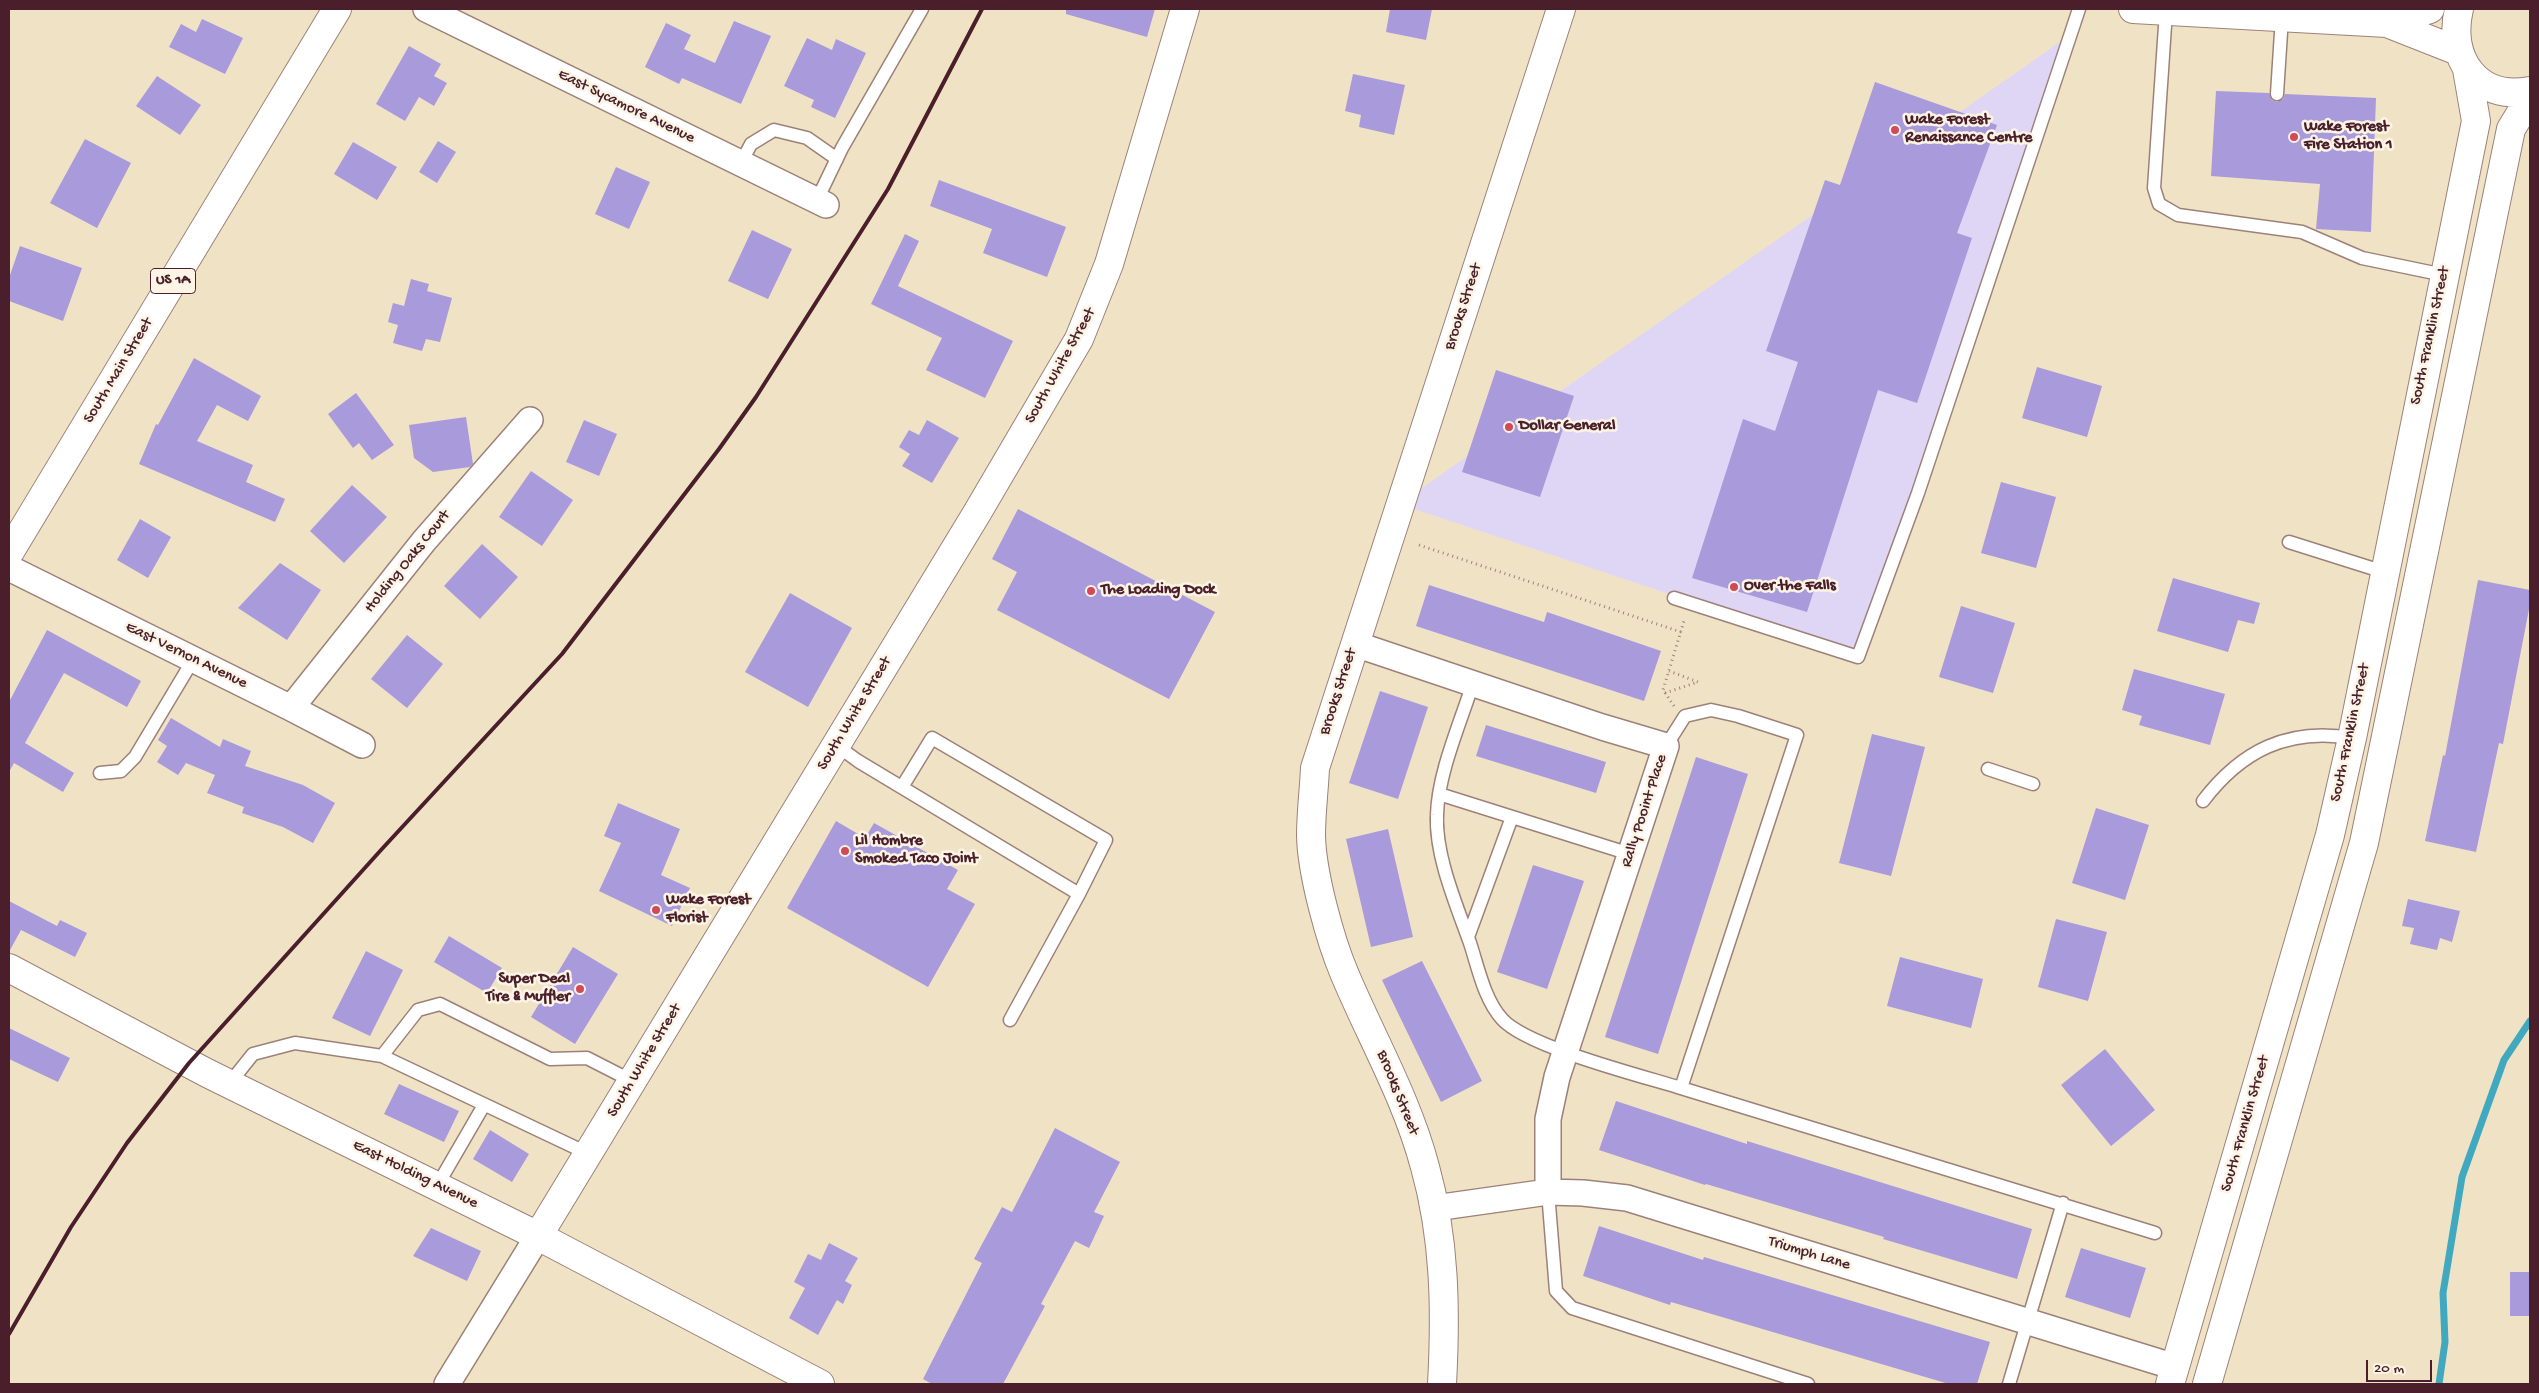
<!DOCTYPE html>
<html>
<head>
<meta charset="utf-8">
<style>
	body { margin:0 }
	#map { position:relative; width:2539px; height:1393px; overflow:hidden; background:#f0e3c5; font-family:"Gochi Hand",sans-serif }
	canvas { display:block }
	.frame { position:absolute; inset:0; border:10px solid #4a1f2b; pointer-events:none }
	.scale { position:absolute; left:2366px; top:1360px; width:66px; height:22px; box-sizing:border-box; border:2px solid #4a1f2b; border-top:0; padding-left:6px; font-size:15px; line-height:18px; white-space:nowrap; color:#4a1f2b; -webkit-text-stroke:4px #fcf5e5; paint-order:stroke }
</style>
</head>
<body>
<div id="map">
<canvas width="2539" height="1393"></canvas>
<div class="frame"></div>
<div class="scale">20 m</div>
</div>
<script>
const c = document.querySelector('canvas').getContext('2d');
c.lineJoin = 'round';
function paint(path, color) {
  c.fillStyle = color;
  c.fill(path, 'evenodd');
}
function stroke(path, color, width, dash) {
  c.strokeStyle = color;
  c.lineWidth = width;
  c.lineCap = dash ? 'butt' : 'round';
  c.setLineDash(dash || []);
  c.stroke(path);
}
function drawText(font, color, halo, rows, align = 'center') {
  c.font = font + ' "Gochi Hand",sans-serif';
  c.lineWidth = 5;
  c.setLineDash([]);
  c.textBaseline = 'middle';
  c.strokeStyle = halo;
  c.fillStyle = color;
  for (const [text, x, y, turn = 0] of rows) {
    c.save();
    c.translate(x, y);
    c.rotate((+turn || 0) * Math.PI / 180);
    c.textAlign = isNaN(turn) ? turn : align;
    if (halo) c.strokeText(text, 0, 0);
    c.fillText(text, 0, 0);
    c.restore();
  }
}
const built = new Path2D(`
	M2070,35L1858,657L1399,504Z`);
const stream = new Path2D(`
	M2439,1384L2445,1342L2443,1293L2462,1177L2504,1060L2530,1021`);
const building = new Path2D(`
	M1066,9H1155L1147,37L1066,14Z
	M1390,9H1432L1426,40L1386,32Z
	M202,19L243,38L225,74L169,47L181,24L196,32Z
	M734,21L771,36L741,104L682,78L679,84L645,67L666,23L691,35L684,49L715,63Z
	M807,38L832,50L836,39L866,53L835,118L811,107L814,100L784,86Z
	M409,46L441,64L434,76L447,83L434,106L419,97L405,121L376,104Z
	M1353,74L1405,85L1394,135L1359,127L1361,115L1345,111Z
	M157,76L201,105L180,135L136,106Z
	M1875,82L1997,125L1957,233L1972,238L1917,403L1878,390L1807,612L1692,578L1743,419L1775,431L1798,362L1766,351L1825,180L1840,185Z
	M2216,91L2269,93L2272,100L2277,102L2283,99L2285,94L2376,98L2371,232L2316,229L2320,184L2211,176Z
	M85,139L131,163L97,228L50,203Z
	M438,141L456,152L437,183L419,172Z
	M353,142L397,167L377,200L334,174Z
	M616,167L650,182L629,229L595,214Z
	M939,180L1066,227L1047,277L983,253L992,229L930,206Z
	M752,230L792,249L768,299L728,281Z
	M905,234L919,241L898,286L1013,341L985,398L926,370L942,338L871,304Z
	M20,246L82,268L63,321L9,301V278Z
	M411,279L429,284L427,291L452,298L440,342L426,339L422,351L393,343L398,325L388,322L393,303L404,306Z
	M194,358L261,396L248,421L217,405L197,441L253,465L246,482L285,499L275,522L139,464L156,424L158,425Z
	M2037,367L2102,386L2087,437L2022,418Z
	M1496,370L1574,396L1540,497L1462,472Z
	M356,393L394,445L372,460L359,443L353,448L328,414Z
	M466,417L473,464L470,467L433,472L414,458L409,425Z
	M584,420L617,434L599,476L566,462Z
	M927,420L959,438L932,483L902,466L910,454L899,447L909,430L919,435Z
	M531,471L573,500L542,546L499,517Z
	M2001,482L2056,497L2036,568L1981,553Z
	M352,485L387,517L344,563L310,531Z
	M1018,509L1215,612L1169,699L997,610L1017,572L992,559Z
	M140,519L171,537L148,578L117,560Z
	M482,544L518,577L480,619L444,586Z
	M280,563L321,590L287,640L238,608Z
	M2173,578L2260,603L2254,624L2238,620L2228,652L2157,631Z
	M2478,580L2530,590V604L2503,744L2499,743L2476,852L2425,841L2443,755L2445,756Z
	M1429,585L1544,622L1547,612L1661,651L1644,701L1416,626Z
	M790,593L852,628L808,707L745,672Z
	M1961,606L2015,623L1993,693L1939,677Z
	M47,630L141,681L127,707L64,673L25,743L74,773L63,792L14,763L9,772V702Z
	M407,635L443,664L407,708L371,679Z
	M2134,669L2225,694L2210,745L2139,725L2142,716L2122,710Z
	M1380,691L1428,707L1398,799L1349,783Z
	M171,718L220,747L223,739L251,751L245,766L303,785L335,803L313,843L283,827L242,813L244,807L207,793L215,775L186,763L178,775L157,762L167,746L158,740Z
	M1486,725L1606,762L1596,793L1476,756Z
	M1872,734L1925,747L1891,876L1839,863Z
	M1696,757L1748,774L1658,1054L1605,1037Z
	M618,803L680,829L661,875L690,888L672,926L599,891L621,843L604,836Z
	M2096,808L2149,825L2125,900L2072,883Z
	M836,821L865,838L874,823L958,870L947,889L975,904L928,987L787,908Z
	M1388,829L1413,937L1371,947L1346,839Z
	M1533,865L1584,881L1547,989L1497,972Z
	M2408,899L2460,911L2452,942L2440,938L2437,950L2410,944L2414,928L2402,926Z
	M9,901L57,926L60,920L87,933L75,957L21,930L9,952Z
	M2056,919L2107,932L2088,1001L2038,987Z
	M449,936L502,968L487,993L434,962Z
	M573,947L618,974L575,1044L531,1017Z
	M366,951L403,970L370,1036L332,1018Z
	M1900,957L1983,979L1971,1028L1887,1006Z
	M1422,961L1482,1081L1441,1102L1382,980Z
	M9,1028L70,1058L58,1082L9,1059Z
	M2105,1049L2155,1110L2111,1146L2061,1085Z
	M399,1084L459,1111L444,1142L384,1114Z
	M1616,1101L1747,1144V1141L2032,1229L2017,1279L1883,1239L1884,1237L1706,1184L1705,1185L1599,1150Z
	M1055,1128L1120,1162L1094,1212L1104,1216L1089,1248L1075,1241L1041,1304L1045,1306L1003,1384H932L923,1379L982,1263L974,1259L1002,1207L1012,1212Z
	M490,1130L529,1154L512,1182L473,1159Z
	M1599,1226L1703,1260L1704,1257L1990,1342L1977,1384H1949L1671,1302L1670,1305L1583,1276Z
	M431,1228L481,1251L467,1281L413,1256Z
	M829,1243L858,1258L845,1281L852,1285L843,1304L837,1300L818,1335L789,1318L805,1288L794,1282L808,1254L821,1260Z
	M2081,1248L2146,1268L2130,1318L2065,1297Z
	M2510,1272H2530V1316H2510Z`);
const path = new Path2D(`
	M1419,545L1681,632
	M1665,693L1698,682L1669,671
	M1674,706L1663,690L1684,621`);
const service = new Path2D(`
	M2166,11L2154,188L2159,204L2178,215L2302,232L2362,258L2444,275
	M2277,94L2282,17
	M741,163L751,144L774,130L807,138L837,159
	M817,200L842,148L922,9
	M2289,542L2384,572
	M1674,598L1858,657L1918,493L2079,9
	M1473,683C1460,724 1438,773 1437,815C1435,855 1456,904 1470,943C1478,967 1484,999 1502,1019C1527,1047 1642,1076 1681,1088L1797,735L1738,716L1711,710L1685,716L1666,746
	M836,745L858,761L1079,894L1106,840L932,738L902,787
	M1988,769L2033,784
	M100,773L121,771L135,757L193,660
	M1439,794L1630,854
	M2203,801C2241,751 2288,727 2352,738
	M1468,937L1512,817
	M1010,1020L1079,894
	M382,1056L418,1010L440,1004L550,1059L587,1058L632,1081
	M229,1084L253,1054L295,1043L382,1056L589,1154
	M1681,1088L2155,1233
	M437,1186L484,1105
	M1548,1192L1556,1291L1572,1308L1808,1384
	M2009,1384L2063,1203`);
const minor = new Path2D(`
	M426,9L826,205
	M9,568L291,708L362,745
	M1355,644L1602,727L1666,746L1557,1077L1548,1119V1192
	M291,708L424,541L530,420
	M1435,1208L1548,1192L1583,1193L1627,1198L2175,1367
	M447,1384L538,1236`);
const tertiary = new Path2D(`
	M2133,9L2387,23L2430,9
	M2459,9C2447,58 2477,101 2530,91
	M2387,23L2458,51
	M9,968L207,1073L538,1236L820,1384
	M538,1236L977,513L1079,339L1109,264L1185,9
	M1442,1384C1446,1311 1445,1238 1425,1167C1407,1099 1372,1039 1345,975C1330,940 1312,874 1311,836C1311,813 1314,790 1315,768L1561,9
	M2170,1384L2330,835L2352,738L2476,121L2467,69
	M2207,1384L2364,843L2511,129L2530,98`);
const primary = new Path2D(`
	M9,553L337,9`);
const rail = new Path2D(`
	M9,1334L71,1227L127,1143L189,1063L381,850L562,654L719,449L756,397L888,189L982,9`);
const markers = [
	[1895,130,5,"#d1495b"],
	[2294,137,5,"#d1495b"],
	[1509,427,5,"#d1495b"],
	[1734,587,5,"#d1495b"],
	[1091,591,5,"#d1495b"],
	[845,851,5,"#d1495b"],
	[656,910,5,"#d1495b"],
	[580,989,5,"#d1495b"]
];
const shields = [
	[173,281,45]
];
const shieldNames = [
	["US 1A",173,281]
];
const streetNames = [
	["East Sycamore Avenue",626,107,26],
	["Brooks Street",1464,307,-72],
	["South Franklin Street",2431,336,-78],
	["South White Street",1061,366,-61],
	["South Main Street",119,371,-59],
	["Holding Oaks Court",408,562,-51],
	["East Vernon Avenue",186,656,26],
	["Brooks Street",1339,692,-72],
	["South White Street",855,714,-59],
	["South Franklin Street",2351,733,-78],
	["Rally Pooint Place",1645,811,-72],
	["South White Street",645,1061,-59],
	["Brooks Street",1397,1093,68],
	["South Franklin Street",2246,1124,-74],
	["East Holding Avenue",415,1175,26],
	["Triumph Lane",1809,1254,17]
];
const poiNames = [
	["Wake Forest",1905,121],
	["Renaissance Centre",1905,139],
	["Wake Forest",2304,128],
	["Fire Station 1",2304,146],
	["Dollar General",1519,427],
	["Over the Falls",1744,587],
	["The Loading Dock",1101,591],
	["Lil Hombre",855,842],
	["Smoked Taco Joint",855,860],
	["Wake Forest",666,901],
	["Florist",666,919],
	["Super Deal",570,980,"right"],
	["Tire & Muffler",570,998,"right"]
];
paint(built, '#dfd5f5');
stroke(stream, '#40a9c0', 7);
paint(building, '#a89adb');
stroke(service, '#9d8178', 15);
stroke(minor, '#9d8178', 28);
stroke(tertiary, '#9d8178', 30);
stroke(primary, '#9d8178', 30);
stroke(path, '#9d8178', 3, [1, 4]);
stroke(service, '#fff', 12);
stroke(minor, '#fff', 25);
stroke(tertiary, '#fff', 28);
stroke(primary, '#fff', 28);
stroke(rail, '#4a1f2b', 4);
for (const [x, y, r, color] of markers) {
  const dot = new Path2D();
  dot.arc(x, y, r, 0, 2 * Math.PI);
  c.fillStyle = color;
  c.fill(dot);
  stroke(dot, '#fcf5e5', 2);
}
for (const [x, y, w] of shields) {
  const box = new Path2D();
  box.roundRect(x - w / 2, y - 12.5, w, 25, 4);
  c.fillStyle = '#fcf5e5';
  c.fill(box);
  stroke(box, '#4a1f2b', 1);
}
drawText('bold 15px', '#4a1f2b', null, shieldNames);
drawText('16px', '#4a1f2b', '#fcf5e5', streetNames);
drawText('bold 16px', '#4a1f2b', '#fcf5e5', poiNames, 'left');
</script>
</body>
</html>
